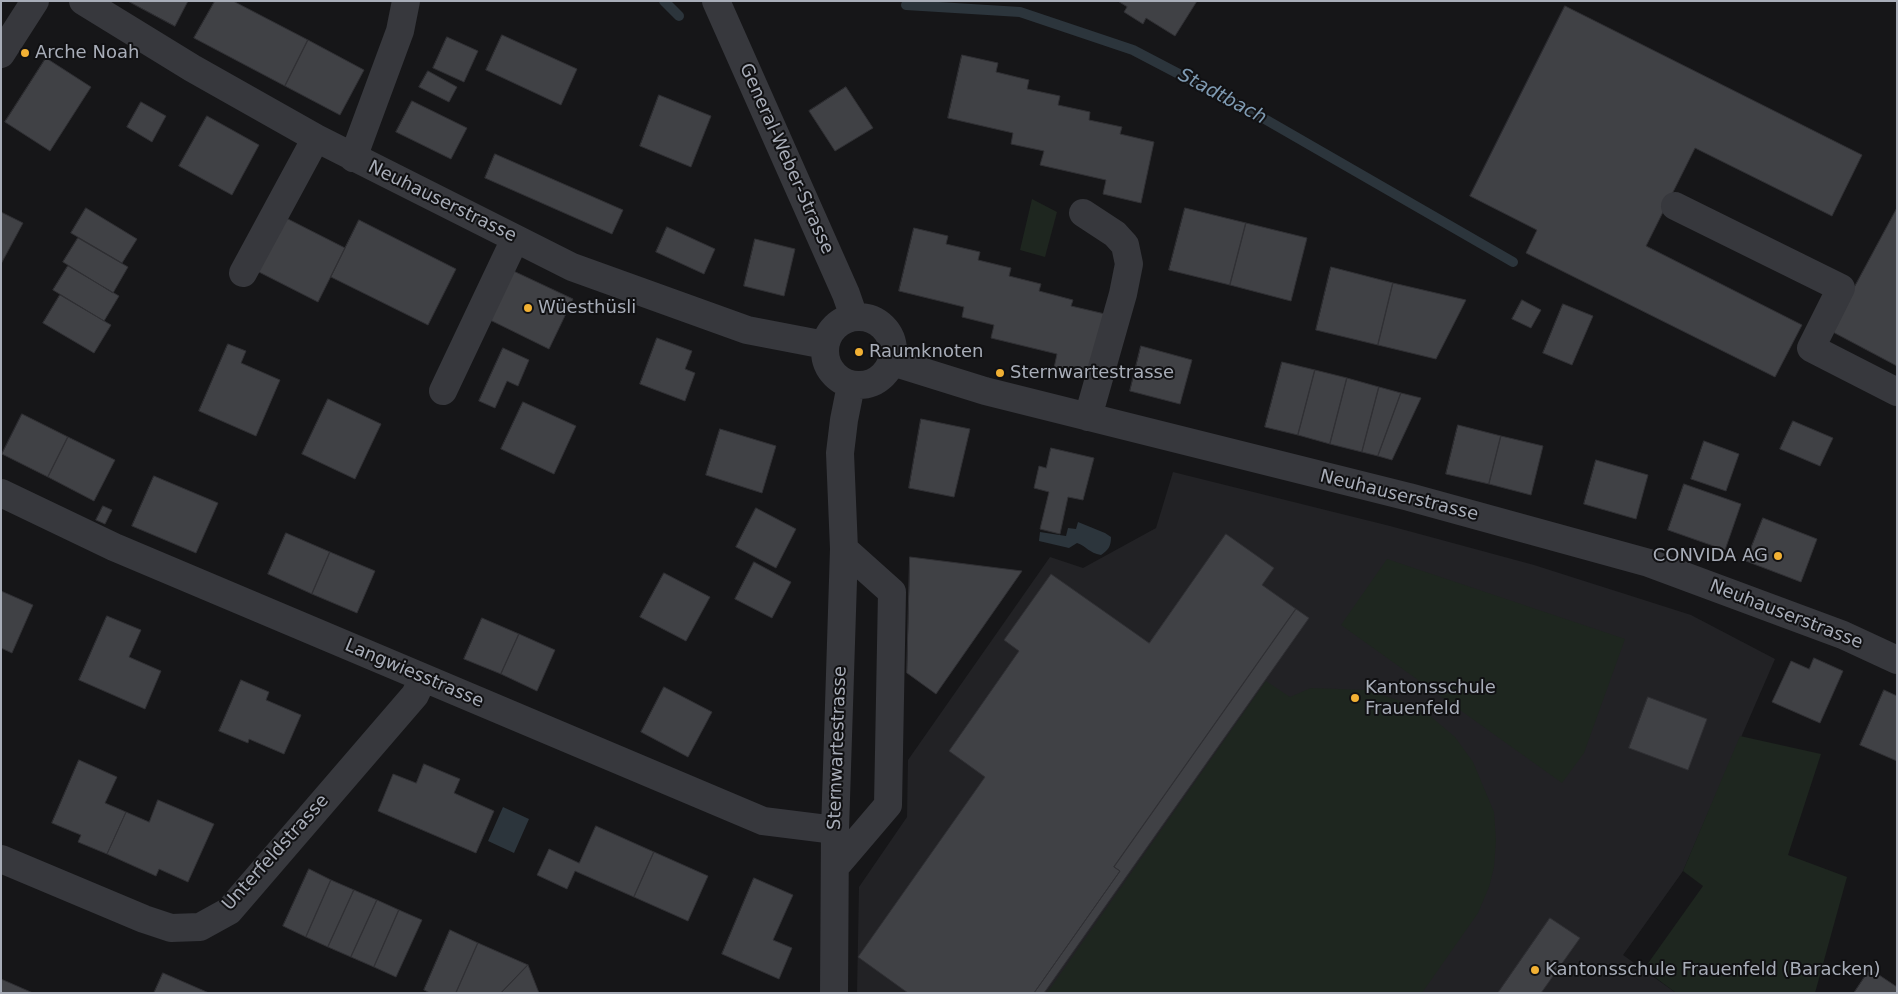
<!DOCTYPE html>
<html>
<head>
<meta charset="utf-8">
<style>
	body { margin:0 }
	#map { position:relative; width:1898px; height:994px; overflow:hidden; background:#161618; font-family:"DejaVu Sans",sans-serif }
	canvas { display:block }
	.frame { position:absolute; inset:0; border:2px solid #a8adb8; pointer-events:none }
</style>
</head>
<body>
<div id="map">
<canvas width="1898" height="994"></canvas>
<div class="frame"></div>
</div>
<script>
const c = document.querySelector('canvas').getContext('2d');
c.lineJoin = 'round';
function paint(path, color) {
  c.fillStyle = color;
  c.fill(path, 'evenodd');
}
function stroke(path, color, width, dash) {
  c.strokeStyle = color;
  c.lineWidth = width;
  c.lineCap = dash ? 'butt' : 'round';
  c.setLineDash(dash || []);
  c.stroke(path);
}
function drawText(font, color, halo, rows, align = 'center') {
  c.font = font + ' "DejaVu Sans",sans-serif';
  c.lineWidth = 4;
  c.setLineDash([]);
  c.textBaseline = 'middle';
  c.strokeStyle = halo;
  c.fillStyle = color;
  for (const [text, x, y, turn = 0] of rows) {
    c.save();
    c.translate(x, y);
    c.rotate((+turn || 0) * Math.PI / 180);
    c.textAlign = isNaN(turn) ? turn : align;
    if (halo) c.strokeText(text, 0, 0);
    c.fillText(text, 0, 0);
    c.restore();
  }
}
const built = new Path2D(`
	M1173,472L1390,526L1534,565L1691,615L1775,659L1683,871L1623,955L1676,993H857L859,887L907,817L908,760L1050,557L1083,568L1156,528Z`);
const green = new Path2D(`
	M1032,199L1057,212L1045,257L1020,250Z
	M1387,559L1625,639L1584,753L1562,783L1341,625Z
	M1266,681L1290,697L1311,688L1365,690L1398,700L1429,715L1455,737L1473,762L1494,812L1496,840L1494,867L1489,887L1478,913L1422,993H1047Z
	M1740,736L1821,754L1788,855L1847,877L1815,993H1676L1644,969L1703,886L1683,871Z`);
const water = new Path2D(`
	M1078,522L1105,533L1111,537C1111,547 1108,550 1101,555C1089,553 1086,546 1077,543L1069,548L1039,541L1040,532L1066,536L1068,528L1076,529Z
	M503,807L529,819L514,853L488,841Z`);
const stream = new Path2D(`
	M664,1L679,16
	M906,5L1020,12L1133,50L1263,118L1513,262`);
const building = new Path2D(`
	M128,1H188L175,26Z
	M215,1H233L308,40L285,86L194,38Z
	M1118,1H1197L1175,36L1146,18L1143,24L1124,12L1127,7Z
	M1565,6L1862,155L1832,216L1695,148L1646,246L1802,325L1775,377L1526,253L1537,230L1470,196Z
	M502,35L577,69L561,105L486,70Z
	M447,37L478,51L464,82L433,68Z
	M308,40L364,70L340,115L285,86Z
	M962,55L998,63L996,72L1029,80L1027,89L1060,96L1058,105L1090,112L1089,120L1122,127L1120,134L1154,142L1141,203L1103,194L1106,180L1040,165L1044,151L1011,144L1013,133L948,118Z
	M46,58L91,87L50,151L5,122Z
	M428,71L457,87L449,102L419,87Z
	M846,87L873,128L835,151L809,111Z
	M659,95L711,116L691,167L640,146Z
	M412,101L467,128L451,159L396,132Z
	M141,102L166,116L152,142L127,127Z
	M207,116L259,145L232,195L179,166Z
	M495,154L623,210L612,234L485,178Z
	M86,208L137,239L122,263L71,233Z
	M1185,208L1246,223L1230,285L1169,270Z
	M1897,208V366L1831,331Z
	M1,212L23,223L1,264Z
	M284,217L345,248L318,302L257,271Z
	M359,220L456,269L428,325L331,277Z
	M1246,223L1307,238L1291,301L1230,285Z
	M667,227L715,249L704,274L656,252Z
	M914,228L948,236L946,244L980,252L978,260L1011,268L1009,276L1041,284L1039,291L1073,300L1071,306L1105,314L1091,377L1054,368L1057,354L991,338L994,325L962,317L964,307L899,291Z
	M78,238L128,267L113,293L63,262Z
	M755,239L795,249L784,296L744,286Z
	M68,266L119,296L104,321L53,290Z
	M1331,267L1393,283L1378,345L1316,330Z
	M507,268L573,299L549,349L484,317Z
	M1393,283L1466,300L1436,359L1378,345Z
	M60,295L111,325L94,353L43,323Z
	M1522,300L1541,310L1531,328L1512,319Z
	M1563,304L1593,316L1572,365L1543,353Z
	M657,338L692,351L685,369L695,373L685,401L640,384Z
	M228,344L246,351L241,363L280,380L256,436L199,411Z
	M1141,346L1192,360L1180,404L1130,391Z
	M503,348L529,360L518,386L507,381L495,408L479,401Z
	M1282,362L1315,370L1298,435L1265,427Z
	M1315,370L1347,378L1330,444L1298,435Z
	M1347,378L1379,387L1362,452L1330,444Z
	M1379,387L1401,393L1378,456L1362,452Z
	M1401,393L1421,398L1392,460L1378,456Z
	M328,399L381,424L355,479L302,454Z
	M523,402L576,426L554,474L501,449Z
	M22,414L68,437L48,477L2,454Z
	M921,419L970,429L954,497L909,488Z
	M1793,421L1833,438L1820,466L1780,449Z
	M1458,425L1501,436L1489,484L1446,474Z
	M720,429L776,446L762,493L706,475Z
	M1501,436L1543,446L1531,495L1489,484Z
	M68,437L115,460L94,501L48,477Z
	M1704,441L1739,454L1726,491L1691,479Z
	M1051,448L1094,458L1083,500L1068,497L1060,534L1040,529L1049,492L1034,488L1039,466L1046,468Z
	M1596,460L1648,475L1636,519L1584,504Z
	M154,476L218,503L196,553L132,526Z
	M1684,484L1741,504L1725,550L1668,530Z
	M103,506L112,510L105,524L96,520Z
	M756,508L796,529L776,568L736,547Z
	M1763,518L1817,539L1801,582L1746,561Z
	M286,533L330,552L312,594L268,574Z
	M1226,534L1274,568L1262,585L1296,609L1114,867L1120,871L1034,993H908L858,957L985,777L949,751L1019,651L1004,640L1051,574L1149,643Z
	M330,552L375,571L357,613L312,594Z
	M910,557L1022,571L936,694L907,673Z
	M754,562L791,582L772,618L735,599Z
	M664,573L710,597L686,641L640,617Z
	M1,591L33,605L12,653L1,648Z
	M1296,609L1309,618L1044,993H1034L1120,871L1114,867Z
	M107,616L141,630L129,657L161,671L145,709L79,680Z
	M482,618L519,634L501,674L464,659Z
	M519,634L555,650L537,691L501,674Z
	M1814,658L1843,671L1820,723L1772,702L1791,661L1809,669Z
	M241,680L269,692L266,700L301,715L284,754L249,739L248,743L219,731Z
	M664,687L712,712L688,757L641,732Z
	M1884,690L1897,696V761L1860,745Z
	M1648,697L1707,719L1688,770L1629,748Z
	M79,760L117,777L105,803L126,812L107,854L78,842L81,835L52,823Z
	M424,764L460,779L454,793L494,811L476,853L378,811L393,774L416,783Z
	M158,800L214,824L188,882L159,869L156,876L107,854L126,812L149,822Z
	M596,826L654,852L634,897L575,871L567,889L537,875L549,849L579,863Z
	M654,852L708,876L688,921L634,897Z
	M309,869L331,880L306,937L283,926Z
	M754,878L793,895L773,940L792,948L779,979L722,954Z
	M331,880L354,890L328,947L306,937Z
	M354,890L377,900L351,957L328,947Z
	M377,900L399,910L374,967L351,957Z
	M399,910L422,920L396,977L374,967Z
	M1550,918L1580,938L1541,993H1498Z
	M450,930L478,943L456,993H430L424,990Z
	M478,943L528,965L501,993H456Z
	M528,965L539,993H501Z
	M1870,969L1897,987V993H1854Z
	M163,973L209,993H154Z
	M1,979L33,993H1Z`);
const minor = new Path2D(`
	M83,1L192,68L316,138L572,267L747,330L825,345
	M716,1L846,294L854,317
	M1,54L35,1
	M353,158L400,31L406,1
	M1675,206L1841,288L1811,348L1897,392
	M1083,213L1115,234L1125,245L1129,264L1123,294L1088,417
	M243,273L316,138
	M825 351a34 34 0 1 1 68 0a34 34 0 1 1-68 0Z
	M892,362L985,391L1409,497L1649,563L1843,635L1897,660
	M443,391L515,239
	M1,493L114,547L763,821L835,830
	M1,859L144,919L171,928L200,927L229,911L415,695L423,678
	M836,866L888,805L892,592L844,549
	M834,993L835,830L844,549L840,453L844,420L851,385`);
const markers = [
	[25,53,5,"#f2b134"],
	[528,308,5,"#f2b134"],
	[859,352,5,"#f2b134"],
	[1000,373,5,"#f2b134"],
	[1778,556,5,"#f2b134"],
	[1355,698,5,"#f2b134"],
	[1535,970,5,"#f2b134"]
];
const poiNames = [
	["Arche Noah",35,53],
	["Wüesthüsli",538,308],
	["Raumknoten",869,352],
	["Sternwartestrasse",1010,373],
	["CONVIDA AG",1768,556,"right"],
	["Kantonsschule",1365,688],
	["Frauenfeld",1365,709],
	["Kantonsschule Frauenfeld (Baracken)",1545,970]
];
const streetNames = [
	["General-Weber-Strasse",786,159,66],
	["Neuhauserstrasse",442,202,26],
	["Neuhauserstrasse",1399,496,14],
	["Neuhauserstrasse",1786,615,21],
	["Langwiesstrasse",414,674,23],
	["Sternwartestrasse",838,748,-88],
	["Unterfeldstrasse",276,853,-48]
];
const waterNames = [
	["Stadtbach",1222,97,28]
];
paint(built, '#222225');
paint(green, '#1e261f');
paint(water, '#2c353c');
stroke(stream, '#2c353c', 10);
paint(building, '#404145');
stroke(building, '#303034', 1);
stroke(minor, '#37383d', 28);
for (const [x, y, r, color] of markers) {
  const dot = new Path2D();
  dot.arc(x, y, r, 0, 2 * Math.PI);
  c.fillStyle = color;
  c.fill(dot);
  stroke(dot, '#111113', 2);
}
drawText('18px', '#a8adb8', '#111113', poiNames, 'left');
drawText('18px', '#a8adb8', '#111113', streetNames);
drawText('italic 19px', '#7f9bb3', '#111113', waterNames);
</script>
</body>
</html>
